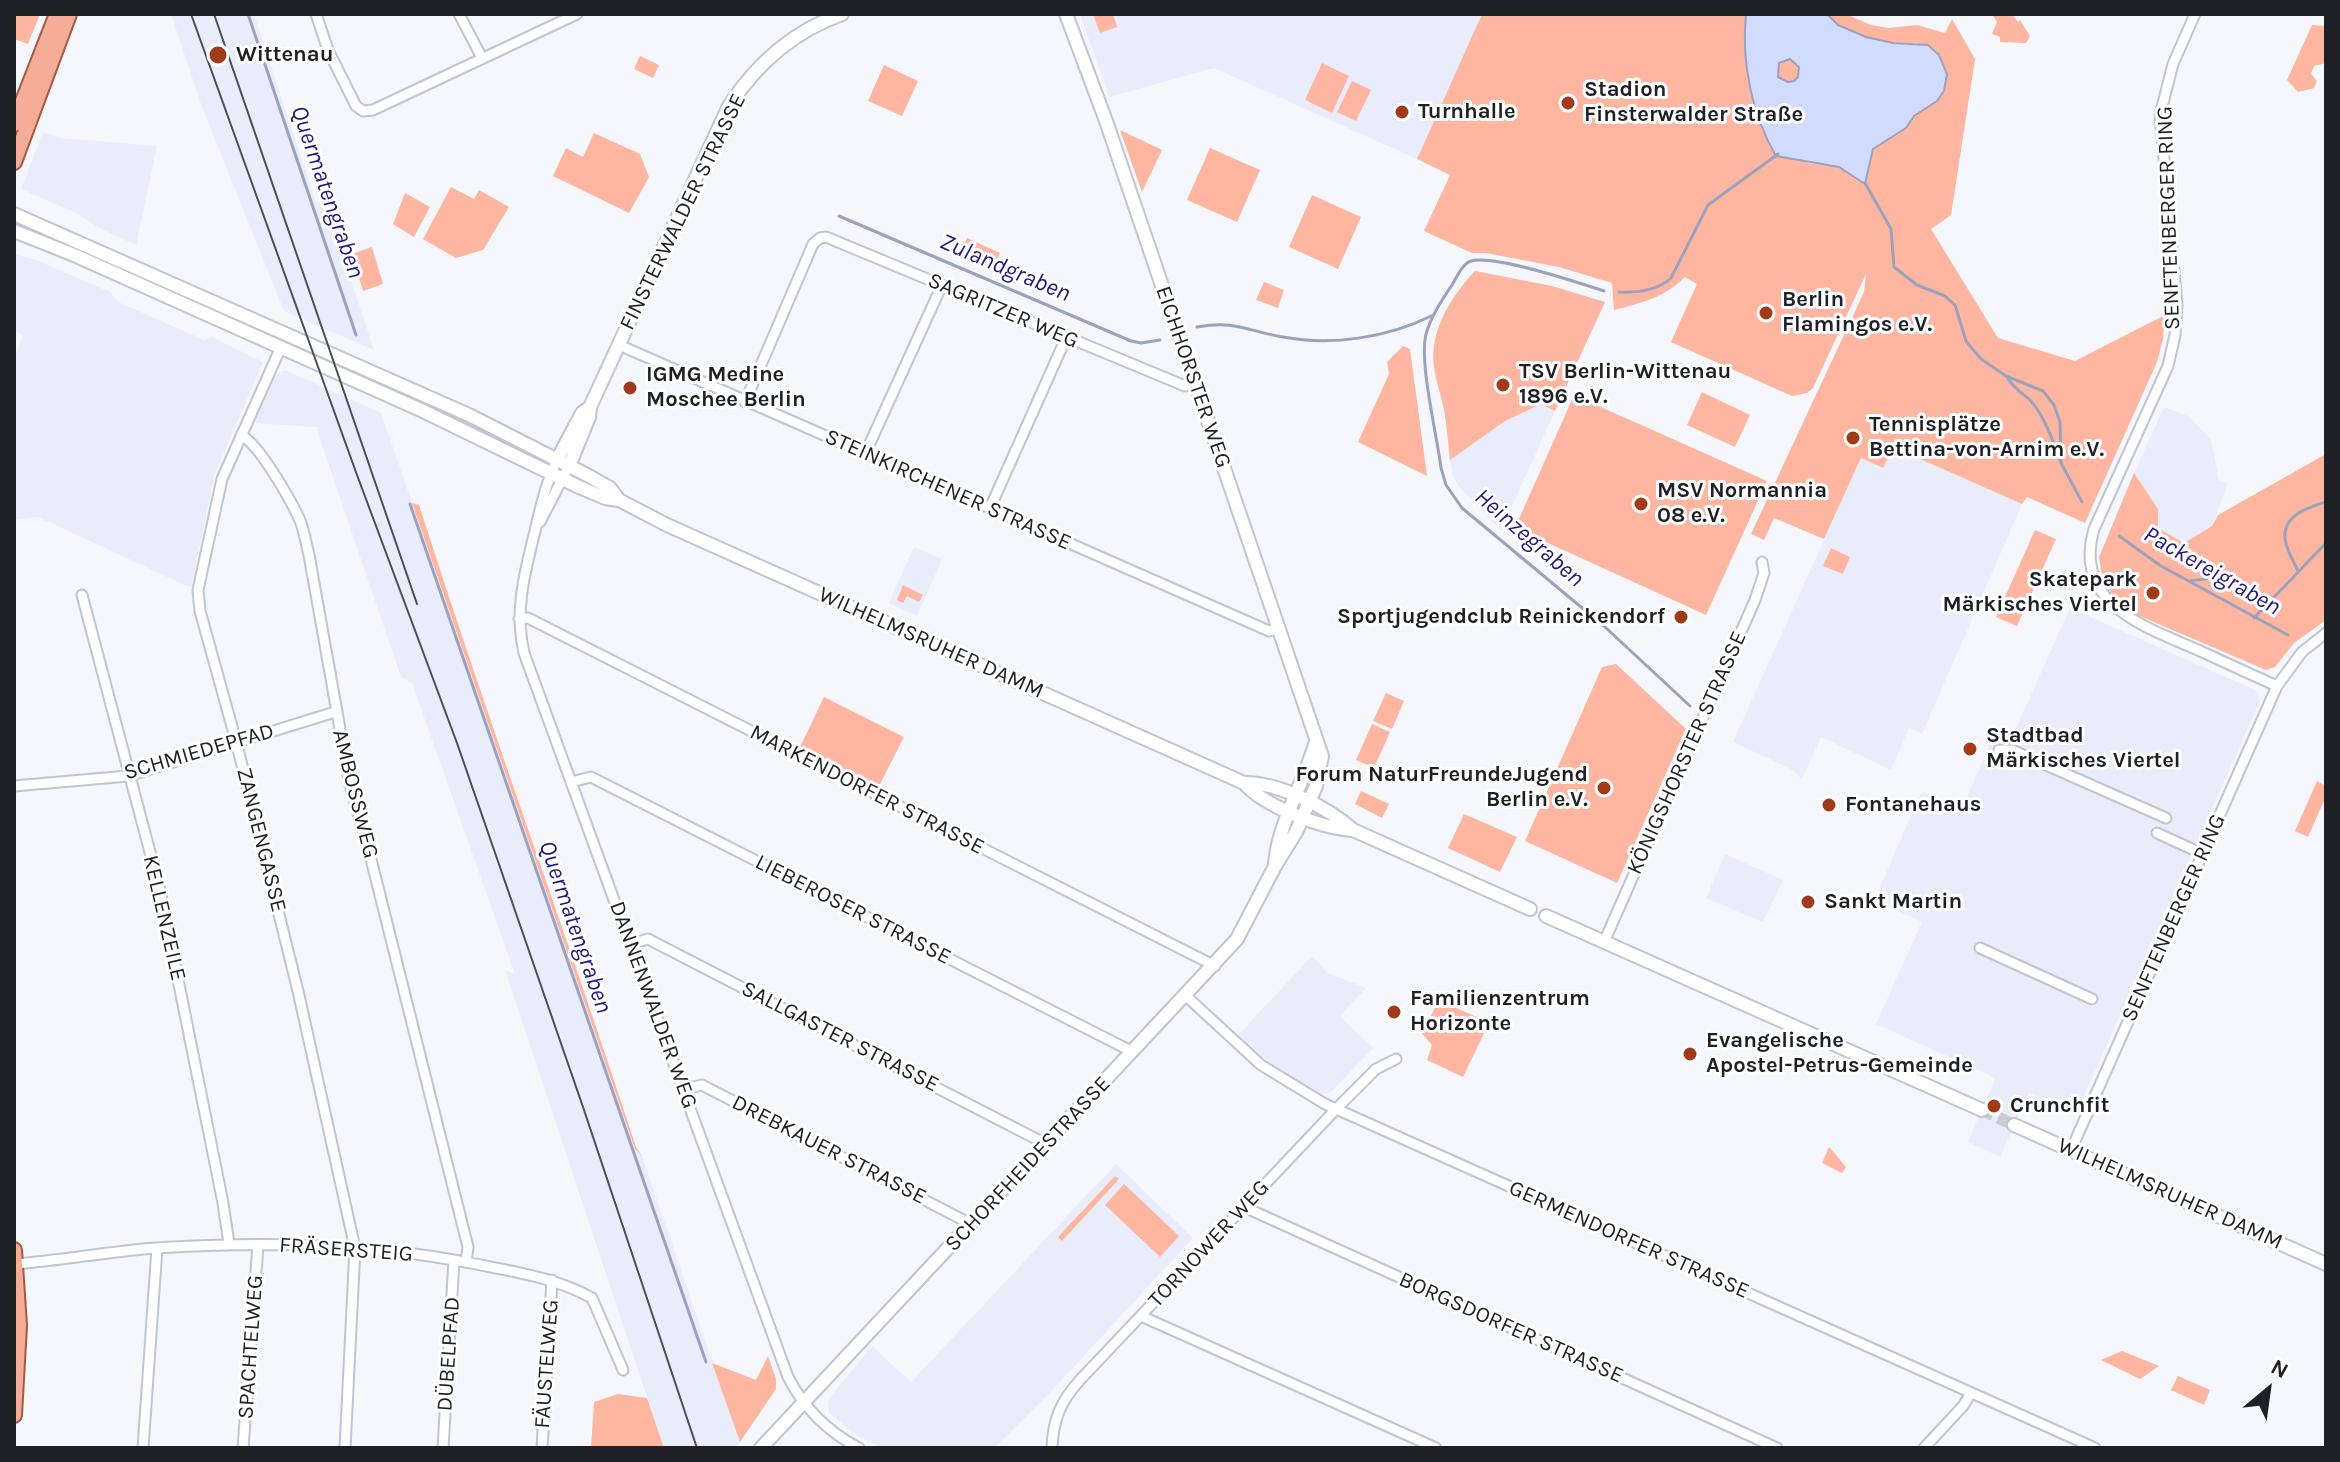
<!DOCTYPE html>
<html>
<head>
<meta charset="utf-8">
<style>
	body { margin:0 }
	#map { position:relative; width:2340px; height:1462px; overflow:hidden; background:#f5f7fd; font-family:Karla,sans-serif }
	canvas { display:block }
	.frame { position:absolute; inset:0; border:16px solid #1f2026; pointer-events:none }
	.north { position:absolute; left:2228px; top:1350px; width:80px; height:80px; -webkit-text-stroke:6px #fff; paint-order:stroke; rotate:29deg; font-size:22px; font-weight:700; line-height:32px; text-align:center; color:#1f2026 }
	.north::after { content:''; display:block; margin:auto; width:28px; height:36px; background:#1f2026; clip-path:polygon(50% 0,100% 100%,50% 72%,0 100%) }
</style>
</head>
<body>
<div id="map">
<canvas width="2340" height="1462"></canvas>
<div class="frame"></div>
<div class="north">N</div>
</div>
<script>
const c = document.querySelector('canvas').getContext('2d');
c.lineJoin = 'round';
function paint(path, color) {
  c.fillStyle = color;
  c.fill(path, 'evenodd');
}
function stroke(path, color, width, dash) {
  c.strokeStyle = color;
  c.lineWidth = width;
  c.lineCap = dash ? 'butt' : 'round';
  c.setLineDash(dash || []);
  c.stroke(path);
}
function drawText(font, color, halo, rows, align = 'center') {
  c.font = font + ' Karla,sans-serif';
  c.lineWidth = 6;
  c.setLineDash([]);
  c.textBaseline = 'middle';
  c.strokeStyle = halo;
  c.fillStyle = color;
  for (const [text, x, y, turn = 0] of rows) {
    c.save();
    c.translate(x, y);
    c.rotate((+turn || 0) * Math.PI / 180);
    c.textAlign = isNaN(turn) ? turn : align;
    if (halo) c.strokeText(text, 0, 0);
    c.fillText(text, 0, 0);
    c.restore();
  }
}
const built = new Path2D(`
	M171,14H254L316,203L324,199L374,350L284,311L202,107Z
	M1080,14H1482L1417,159L1214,68L1109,97Z
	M43,132L61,138L157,146L136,245L101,229L78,214L21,189Z
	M14,254L36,260L110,292L118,302L204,340L212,337L263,362L215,473L191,588L38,517L14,520V360L23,335L14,331Z
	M285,370L381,413L635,1149L642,1156L740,1442L735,1448H664L505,970L515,974L412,683L401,677L316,427L254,423L276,374Z
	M1541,404L1555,411L1501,530L1460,488L1453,477L1450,460L1505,421Z
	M2164,407L2190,417L2211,440L2219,480L2228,484L2212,526L2184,543L2158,528L2134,473Z
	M1893,447L2022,504L1922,734L1909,728L1891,770L1821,737L1802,779L1791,769L1733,742L1861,458L1883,468Z
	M914,547L942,559L917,616L889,603Z
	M2070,608L2255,690L2260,701L2076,1114L2029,1093L2000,1157L1968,1142L1996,1078L1876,1024L1922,922L1874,900L1922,791L1962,808L1992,740L2008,746Z
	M1725,854L1783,880L1763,922L1706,898Z
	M1312,956L1328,973L1366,988L1340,1016L1373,1048L1331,1092L1319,1095L1289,1078L1237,1036Z
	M1116,1164L1193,1238L1045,1398L995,1448H882L858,1436L829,1413L828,1400L872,1346L911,1382Z`);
const green = new Path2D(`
	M14,14H40L28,44L14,39Z
	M1093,14H1113L1117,27L1100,33Z
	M1482,14H1746L1745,20L1807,163L1839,167L1865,184L1873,149L1906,128L1914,116L1937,101L1917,43C1886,43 1847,40 1827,14H1846L1871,25L1889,28L1917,25L1945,33L1952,19L1975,59L1951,215L1931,229L1998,338L2075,361L2165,315L2163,339L2157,362L2085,523L2027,497L2022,504L1893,447L1883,468L1861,458L1824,539L1774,518L1764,540L1751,534L1864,292L1866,274L1813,388L1807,393L1792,396L1671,342L1697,284L1685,277C1666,297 1641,303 1614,310L1612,283L1559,267L1486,253H1472L1424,231L1450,175L1417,159Z
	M1992,14H2012L2018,22L2020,20L2030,36L2026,43L2000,42V37L1992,34L1997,22Z
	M2312,25L2326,26V63L2314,66L2311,74L2317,81L2314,88L2298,92L2287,80Z
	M640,56L659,65L653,78L634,69Z
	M1777 71a11 11 0 1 1 22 0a11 11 0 1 1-22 0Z
	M1322,63L1349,76L1332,113L1305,100Z
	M884,65L918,81L902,116L868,101Z
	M1352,81L1371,90L1356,121L1337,112Z
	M1120,130L1162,150L1142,192Z
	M594,133L640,154L649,177L629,213L553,176L566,148L583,157Z
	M1210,148L1260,170L1237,222L1187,200Z
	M451,187L474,199L479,190L509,207L483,250L456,258L423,239Z
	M405,193L430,207L414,237L393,224Z
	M1312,195L1361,217L1338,269L1289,247Z
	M967,238L1000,253L993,269L960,254Z
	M372,247L383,284L363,291L352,254Z
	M1475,271L1552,286L1605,302L1555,411L1541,404L1505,421L1450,460C1448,443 1447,426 1444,410C1441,395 1436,381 1434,367C1429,332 1451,296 1475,271Z
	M1264,282L1284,290L1278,308L1256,300Z
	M251,322L368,374L365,379L249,327Z
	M1403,346L1410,349L1427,476L1358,442L1389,374L1387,362Z
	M386,383L540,456L538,461L384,388Z
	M1702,392L1750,415L1735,447L1687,425Z
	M1574,395L1767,481L1706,615L1515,528Z
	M2326,454V620L2294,643L2275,667L2266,670L2135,614L2120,604L2110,592L2102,576L2099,557L2134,473L2158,509V528L2184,543L2212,526L2218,515Z
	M412,503L419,505C488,721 566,932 636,1147L642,1156L635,1149Z
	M2035,530L2056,539L2017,626L1996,617Z
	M1831,548L1850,557L1843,574L1823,566Z
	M903,585L923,595L919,602L907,596L903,603L897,600Z
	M1616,664L1686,729L1617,883L1525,841L1602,667Z
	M1386,693L1404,701L1392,729L1373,721Z
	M824,697L904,737L879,786L800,747Z
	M1372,724L1390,732L1374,768L1356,760Z
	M2317,781L2326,786V796L2308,837L2295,831Z
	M1361,791L1389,804L1382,818L1355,804Z
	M1464,814L1517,837L1500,872L1448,848Z
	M1438,1000L1479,1018L1478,1021L1488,1025L1463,1077L1427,1060L1432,1045L1420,1031L1427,1025Z
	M1829,1147L1846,1167L1842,1173L1822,1163Z
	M1115,1176L1119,1179L1062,1241L1058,1237Z
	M1124,1184L1179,1236L1160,1257L1105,1205Z
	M2122,1351L2159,1366L2140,1379L2101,1360Z
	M768,1356L776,1379V1389L740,1442L712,1363L756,1380Z
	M2178,1376L2210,1390L2204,1405L2171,1390Z
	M618,1394L647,1398L664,1448H591L594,1402Z`);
const water = new Path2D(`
	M1746,14H1827L1838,25L1866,37L1893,43L1928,45L1939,55L1947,74L1944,91L1937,101L1914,116L1906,128L1873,149L1865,184L1839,167L1776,156C1752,115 1741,62 1746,14ZM1790,59L1799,67L1798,77L1794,81L1788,82L1778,77L1779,63Z`);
const stream = new Path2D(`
	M248,14L356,335
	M1865,183L1891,229L1894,267L1917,285L1945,296L1955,305L1966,341L1981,359L2006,376L2043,391L2054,405L2060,422L2061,463L2082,502
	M839,216L1131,341L1141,343L1160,340
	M1604,291C1579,283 1494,254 1471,261C1462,264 1457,277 1452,285C1442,300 1431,316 1426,334C1419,363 1437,435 1441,468L1446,485L1462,508L1605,627L1690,706
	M1619,292C1638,293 1657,291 1671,278L1708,205L1778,154
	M1197,327C1237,320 1246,331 1283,337C1331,346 1387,338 1431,316
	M2007,377C2013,388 2021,392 2030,400C2045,417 2052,439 2060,460
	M410,504L706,1362
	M2119,536L2161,566L2288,635
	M2298,571C2286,547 2274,527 2302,511C2311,507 2317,504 2326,502
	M2189,581L2227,576L2252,599L2267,605
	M2254,618L2326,543`);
const secondaryTunnel = new Path2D(`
	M1982,1110L2014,1125`);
const street = new Path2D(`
	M316,14L328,50L356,106L363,111L373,110L577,14
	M459,14L482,58
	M2195,14L2173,64L2160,115L2177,304L2175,335L2168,366L2094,529C2072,604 2145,627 2198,650C2224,662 2250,674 2277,686
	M619,345L1269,631L1278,629
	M281,347L222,479L198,590L200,611L236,741L298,991L355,1248L345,1448
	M745,402L813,244L820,238L826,237L1185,386L1194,383
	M241,435C259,444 290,499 299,518C304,529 306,543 309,555L350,785L372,863L468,1247L466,1262
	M865,454L942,285
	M557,460C546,483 541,505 535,531C525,572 514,610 524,653L788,1377C804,1408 828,1432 859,1448
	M990,508L1066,338
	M540,522L569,466
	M82,595L160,890L223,1203L229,1244
	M519,619L528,618L1215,966
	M1999,750H2012L2166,818
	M571,782L591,777L1133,1052
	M14,786L128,776L335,712
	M2157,833L2194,850
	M1604,942L1755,600L1764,573L1762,562
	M631,944L648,939L1046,1144
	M1980,948L2092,999
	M1186,996L1261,1065L1325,1104L2095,1448
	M684,1089L702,1085L971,1224
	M2071,1150L2277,686L2302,652L2326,633
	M1244,1207L1777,1448
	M16,1264C62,1260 108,1252 155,1248C261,1241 371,1243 476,1264C516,1272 556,1278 592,1298L623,1370
	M1141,1316L1436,1448
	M143,1448L157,1248
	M243,1448L258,1245
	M443,1448L454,1260
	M542,1448L552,1280
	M1052,1448C1053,1419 1061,1401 1080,1380L1339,1106L1376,1069L1396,1059
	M1924,1448L1963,1406L1971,1393`);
const secondary = new Path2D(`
	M14,214L469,415L587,475L610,488L619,500
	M14,231L74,255L423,411L577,486L605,498L619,500L667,525L1244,783C1265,807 1322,828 1353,830
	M557,460L582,413L590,407
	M569,466L589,417L590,407L729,106C757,63 794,31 842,14
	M1244,783C1278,782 1329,808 1353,830L1530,909
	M1275,863C1279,821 1305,781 1316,741
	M1546,916L1982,1110
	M2014,1125L2326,1264
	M761,1448L1237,939L1275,866L1296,832L1316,786L1322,756L1106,121L1066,14`);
const primary = new Path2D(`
	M14,124L57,14
	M14,162L69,14
	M14,1250L19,1325L14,1415`);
const tram = new Path2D(`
	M191,14L357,475L457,743L583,1107L697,1448
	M214,14L417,604`);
const markers = [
	[218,55,10,"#a13a18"],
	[1568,103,8,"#a13a18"],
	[1402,112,8,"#a13a18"],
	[1766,313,8,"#a13a18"],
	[1503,385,8,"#a13a18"],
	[630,388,8,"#a13a18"],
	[1853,438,8,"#a13a18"],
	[1641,504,8,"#a13a18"],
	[2153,593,8,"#a13a18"],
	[1681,617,8,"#a13a18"],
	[1970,749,8,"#a13a18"],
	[1604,788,8,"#a13a18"],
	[1829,805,8,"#a13a18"],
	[1808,902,8,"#a13a18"],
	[1394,1012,8,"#a13a18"],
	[1690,1054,8,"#a13a18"],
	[1994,1106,8,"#a13a18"]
];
const poiNames = [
	["Wittenau",236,55],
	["Stadion",1584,90],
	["Finsterwalder Straße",1584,115],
	["Turnhalle",1418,112],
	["Berlin",1782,300],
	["Flamingos e.V.",1782,325],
	["TSV Berlin-Wittenau",1519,372],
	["1896 e.V.",1519,397],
	["IGMG Medine",646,375],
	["Moschee Berlin",646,400],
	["Tennisplätze",1869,425],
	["Bettina-von-Arnim e.V.",1869,450],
	["MSV Normannia",1657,491],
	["08 e.V.",1657,516],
	["Skatepark",2137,580,"right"],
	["Märkisches Viertel",2137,605,"right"],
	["Sportjugendclub Reinickendorf",1665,617,"right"],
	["Stadtbad",1986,736],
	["Märkisches Viertel",1986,761],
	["Forum NaturFreundeJugend",1588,775,"right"],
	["Berlin e.V.",1588,800,"right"],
	["Fontanehaus",1845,805],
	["Sankt Martin",1824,902],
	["Familienzentrum",1410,999],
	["Horizonte",1410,1024],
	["Evangelische",1706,1041],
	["Apostel-Petrus-Gemeinde",1706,1066],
	["Crunchfit",2010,1106]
];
const streetNames = [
	["FINSTERWALDER STRASSE",683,212,-64],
	["SENFTENBERGER RING",2169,218,-92],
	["SAGRITZER WEG",1003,311,23],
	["EICHHORSTER WEG",1193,377,71],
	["STEINKIRCHENER STRASSE",948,490,24],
	["WILHELMSRUHER DAMM",931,643,24],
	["SCHMIEDEPFAD",199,752,-16],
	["KÖNIGSHORSTER STRASSE",1687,753,-66],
	["MARKENDORFER STRASSE",867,790,27],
	["AMBOSSWEG",355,794,76],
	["ZANGENGASSE",261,840,76],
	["LIEBEROSER STRASSE",853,910,27],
	["KELLENZEILE",164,918,77],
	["SENFTENBERGER RING",2174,918,-66],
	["DANNENWALDER WEG",653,1005,70],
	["SALLGASTER STRASSE",840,1037,27],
	["DREBKAUER STRASSE",829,1150,27],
	["SCHORFHEIDESTRASSE",1028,1164,-47],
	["WILHELMSRUHER DAMM",2170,1194,24],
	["GERMENDORFER STRASSE",1629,1240,24],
	["TORNOWER WEG",1209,1244,-47],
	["FRÄSERSTEIG",346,1250,4],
	["BORGSDORFER STRASSE",1511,1328,24],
	["SPACHTELWEG",251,1347,-86],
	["DÜBELPFAD",449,1354,-86],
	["FÄUSTELWEG",547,1364,-86]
];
const waterNames = [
	["Quermatengraben",327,192,71],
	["Zulandgraben",1005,268,23],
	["Heinzegraben",1529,538,41],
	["Packereigraben",2212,571,30],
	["Quermatengraben",575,927,71]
];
paint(built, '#e9edfb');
paint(green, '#ffb6a0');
paint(water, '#d1daff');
stroke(water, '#9ca2be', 2);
stroke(stream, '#9ca2be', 3);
stroke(secondaryTunnel, '#caccd2', 12, [12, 6]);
stroke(street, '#c0c4d3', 13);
stroke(secondary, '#c0c4d3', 16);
stroke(primary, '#a65944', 18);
stroke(street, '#fff', 9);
stroke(secondary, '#fff', 12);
stroke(primary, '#f5ad98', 14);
stroke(tram, '#4c4d53', 2);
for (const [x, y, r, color] of markers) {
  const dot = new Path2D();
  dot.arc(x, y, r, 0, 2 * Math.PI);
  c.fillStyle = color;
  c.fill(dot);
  stroke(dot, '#fff', 3);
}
drawText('bold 22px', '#1f2026', '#fff', poiNames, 'left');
drawText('22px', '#1f2026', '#fff', streetNames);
drawText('italic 24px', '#20187d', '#fff', waterNames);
</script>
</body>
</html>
